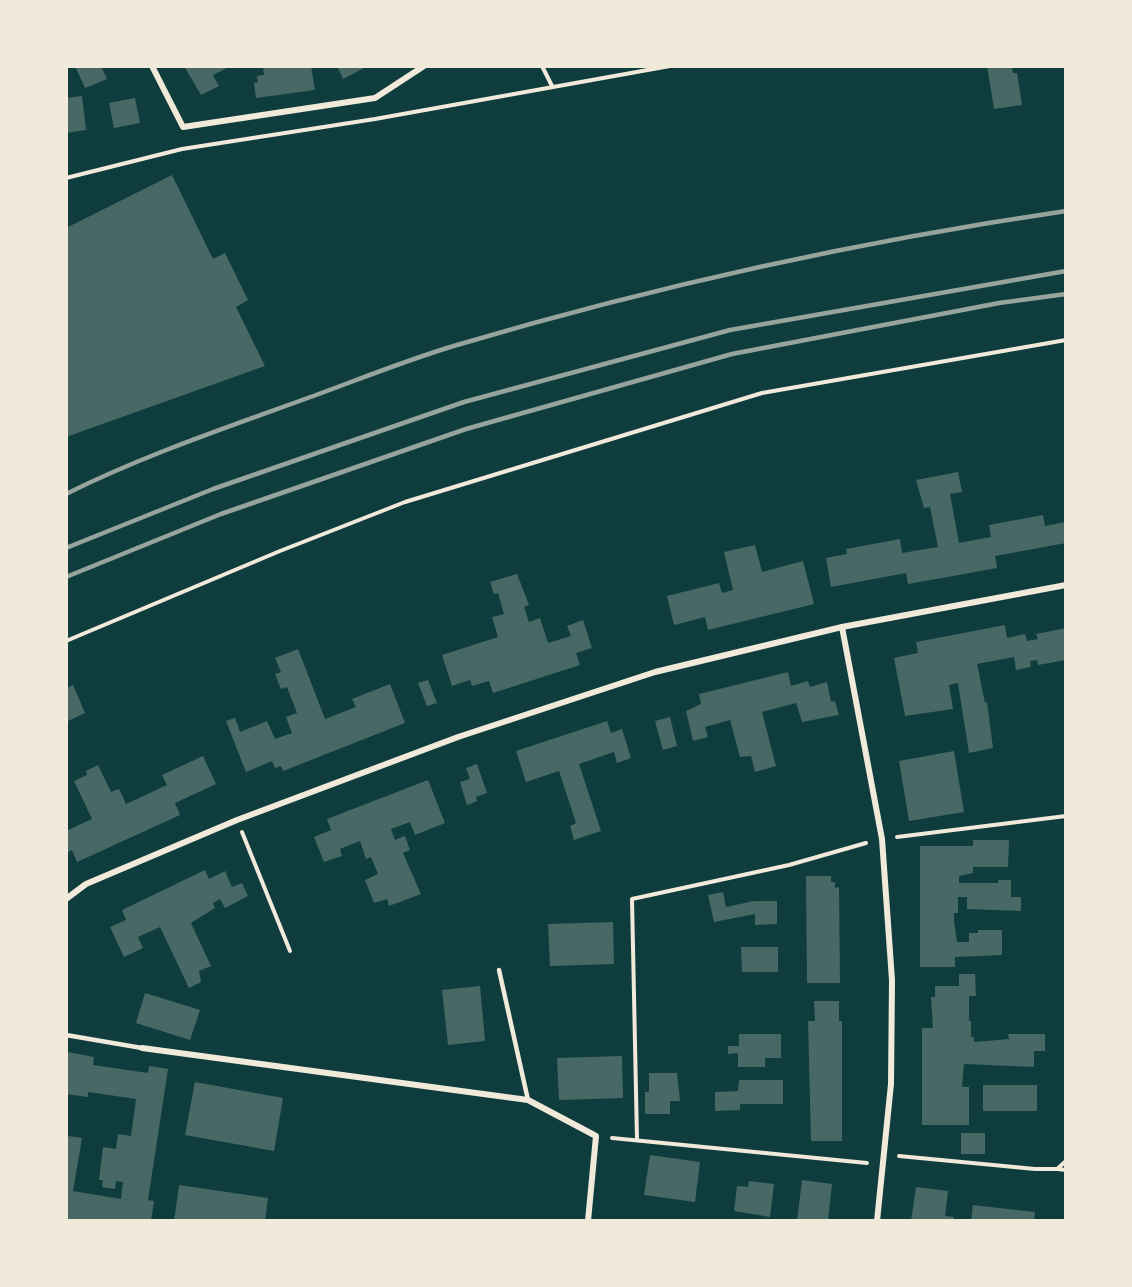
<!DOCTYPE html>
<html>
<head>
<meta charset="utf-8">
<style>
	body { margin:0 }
	#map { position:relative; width:1132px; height:1287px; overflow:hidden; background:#0f3d3e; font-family:Manrope,sans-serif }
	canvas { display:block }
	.frame { position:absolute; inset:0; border:68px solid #f1e9da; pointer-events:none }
</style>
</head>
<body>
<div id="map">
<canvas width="1132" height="1287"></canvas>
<div class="frame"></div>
</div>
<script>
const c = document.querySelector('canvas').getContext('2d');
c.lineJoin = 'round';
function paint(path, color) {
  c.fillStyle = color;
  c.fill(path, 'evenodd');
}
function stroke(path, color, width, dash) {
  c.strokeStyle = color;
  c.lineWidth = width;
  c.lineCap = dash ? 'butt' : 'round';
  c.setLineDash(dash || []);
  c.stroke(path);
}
const building = new Path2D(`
	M81,66H101L107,79L85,88L76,68Z
	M184,66H231L213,75L219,86L201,95Z
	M263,66H311L315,90L256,98L254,83L258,82L257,76L264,75Z
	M337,66H368L343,79Z
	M987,66H1012L1013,73H1017L1022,105L994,109Z
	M82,96L86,130L66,133V98Z
	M135,98L140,123L114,128L109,103Z
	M172,175L213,259L225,253L248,300L236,307L265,366L66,437V228Z
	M958,472L962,492L950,494L959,543L991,537L989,525L1043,515L1045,526L1066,522V543L995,556L997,568L953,576L908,584L906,573L831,587L826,558L847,554L846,549L900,539L902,553L938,547L930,507L924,508L916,480Z
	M755,545L762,572L803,561L814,604L708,630L705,617L674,625L667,596L719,583L722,593L733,590L724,552Z
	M517,574L529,605L524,607L529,622L540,618L548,643L571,636L567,626L583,620L592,648L576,653L580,665L493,693L489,681L472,686L470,680L452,686L442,655L498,637L492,617L504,614L498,593L494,594L490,582Z
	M1005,625L1007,638L1025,634L1027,641L1038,639L1036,634L1066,628V660L1038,665L1037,660L1030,661L1031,667L1016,670L1014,657L977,664L985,703L987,702L993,748L969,753L958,683L949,685L953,709L905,716L894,658L918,653L916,642Z
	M298,649L325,719L356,707L352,699L390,684L405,723L283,771L281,766L275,768L272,761L246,772L226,721L235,718L240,732L267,721L275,739L292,733L286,717L297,713L287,687L281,689L275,674L281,672L275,658Z
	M788,672L791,686L808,681L810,687L827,682L831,702L835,701L839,715L802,722L796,703L762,712L776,766L755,772L751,756L740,757L730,720L705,727L708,737L693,741L686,711L701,704L699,694Z
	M428,680L437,703L427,706L418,683Z
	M73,685L85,713L66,722V688Z
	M670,717L677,746L663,750L655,721Z
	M607,721L611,733L622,729L631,758L617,763L614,752L579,764L601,831L574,840L570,826L576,823L559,771L526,782L516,751Z
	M954,751L964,812L909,821L899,761Z
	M203,756L216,784L175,803L180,815L77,862L72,850L66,853V831L92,819L74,781L87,775L86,771L98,765L111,792L119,789L126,804L167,785L162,775Z
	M477,764L487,793L476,797L477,801L467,805L460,782L470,779L466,768Z
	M428,780L445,823L415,835L410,822L391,829L395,840L405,836L410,850L403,853L421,894L389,906L387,899L374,903L365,880L378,874L371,857L366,859L360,841L340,849L342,856L324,862L314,837L331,830L327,819Z
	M973,840H1009L1008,867H973V873L959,876V883H998V880H1011V897H1021V911L967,909V897H958V913H954V921L957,942H969V933H978V930H1002V955L955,957V967H920V846H973Z
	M205,870L209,879L225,871L232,887L242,883L248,896L225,908L220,899L213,903L215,908L191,923L211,966L199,971L201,982L189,988L160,927L138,937L143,948L124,957L110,927L126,920L122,910Z
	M806,876H831V882H835V888L839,887L840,983H807Z
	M723,892L726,907L754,901H777V924L755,925V914L714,922L708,895Z
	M613,922L614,964L550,966L548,924Z
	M741,947H778V972H742Z
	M959,974H975L976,996H969V1021H971V1037H974V1042L1009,1039L1008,1034H1045V1051H1034V1067L964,1064L962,1087H969V1125H922V1028H933L931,997H935V986H959Z
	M480,986L485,1041L448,1045L442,990Z
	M145,993L200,1010L190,1040L136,1023Z
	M814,1001H839V1021H842V1141H811L808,1021H815Z
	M739,1034H781V1058H765V1067H738V1053L728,1054V1046H739Z
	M68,1052L94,1057L93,1065L148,1073L149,1066L168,1069L148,1200L154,1201L151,1221H66L68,1136L82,1138L73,1191L121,1199L123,1182L116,1181L115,1189L102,1187L103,1180H99L103,1147L116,1149L118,1134L131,1136L136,1099L88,1092V1097L66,1094Z
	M622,1056L623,1098L559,1100L557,1058Z
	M649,1073H677L680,1101H670V1114H645V1092H649Z
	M739,1080H783V1104H740V1110L715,1111V1092L738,1091Z
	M195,1082L283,1098L274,1151L185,1135Z
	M983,1085H1037V1111H983Z
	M961,1133H985V1154H961Z
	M650,1155L700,1162L695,1202L644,1195Z
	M802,1180L832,1184L828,1221H797Z
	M749,1181L774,1184L770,1217L734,1211L737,1186L748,1187Z
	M179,1185L268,1198L265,1221H174Z
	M916,1187L948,1191L945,1216L954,1217L953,1221H911Z
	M973,1205L1035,1212L1034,1221H971Z`);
const path = new Path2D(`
	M542,66L552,86
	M66,178L182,149L375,119L670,66
	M66,641L280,551L405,502L762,393L1066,340
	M242,832L290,951
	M897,837L1066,816
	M612,1138L867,1163
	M637,1140L632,899L789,865L866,843
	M899,1156L1035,1169H1057L1066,1161
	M1058,1169L1066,1170`);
const service = new Path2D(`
	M499,970L528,1100
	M66,1035L142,1048`);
const minor = new Path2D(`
	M152,66L183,127L375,98L424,66
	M842,627L882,839L892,980L891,1084L877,1221
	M66,899L86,884L237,820L458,737L655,672L842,627L1066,585
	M142,1048L528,1100L596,1136L588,1221`);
const rail = new Path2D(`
	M66,494C142,456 225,428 305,399C355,381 406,360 457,345C656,286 861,241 1066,211
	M66,548L213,489L464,402L730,330L1066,271
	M66,577L221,514L466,429L732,354L999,303L1066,294`);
paint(building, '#486865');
stroke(path, '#f1e9da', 4);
stroke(service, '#f1e9da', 4.5);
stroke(minor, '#f1e9da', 6);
stroke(rail, '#97a49c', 4.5);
</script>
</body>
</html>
